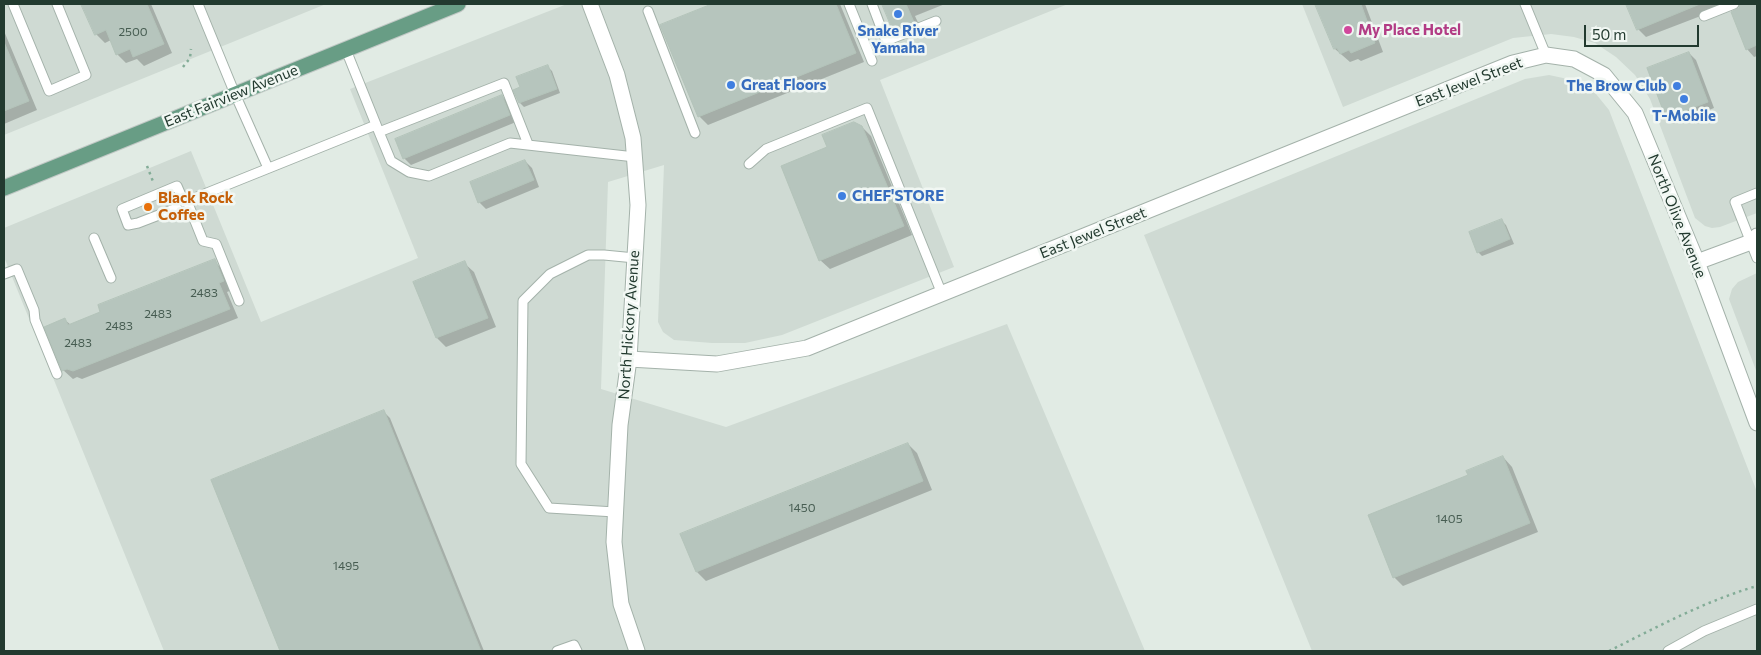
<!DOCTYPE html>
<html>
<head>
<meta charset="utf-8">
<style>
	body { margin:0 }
	#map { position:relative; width:1761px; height:655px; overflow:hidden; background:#e1ebe4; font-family:Commissioner,sans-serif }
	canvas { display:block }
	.frame { position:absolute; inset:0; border:5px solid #223a2f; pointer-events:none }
	.scale { position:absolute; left:1584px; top:25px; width:115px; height:22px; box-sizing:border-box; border:2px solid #223a2f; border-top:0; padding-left:6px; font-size:15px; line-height:18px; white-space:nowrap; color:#223a2f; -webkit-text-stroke:4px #f1f7f3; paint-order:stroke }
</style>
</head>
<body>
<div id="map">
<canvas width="1761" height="655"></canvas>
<div class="frame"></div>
<div class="scale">50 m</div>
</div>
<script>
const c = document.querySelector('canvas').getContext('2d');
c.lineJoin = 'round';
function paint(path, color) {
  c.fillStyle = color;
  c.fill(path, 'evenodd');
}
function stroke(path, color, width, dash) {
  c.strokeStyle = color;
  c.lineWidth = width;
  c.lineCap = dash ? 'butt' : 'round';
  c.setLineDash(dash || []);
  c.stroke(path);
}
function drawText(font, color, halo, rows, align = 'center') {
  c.font = font + ' Commissioner,sans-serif';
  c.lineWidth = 5;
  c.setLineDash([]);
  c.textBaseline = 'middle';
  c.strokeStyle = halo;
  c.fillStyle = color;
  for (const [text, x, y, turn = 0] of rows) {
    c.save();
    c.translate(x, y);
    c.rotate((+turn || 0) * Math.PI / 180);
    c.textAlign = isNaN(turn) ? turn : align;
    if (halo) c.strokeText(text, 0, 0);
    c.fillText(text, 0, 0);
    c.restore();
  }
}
const built = new Path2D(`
	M4,4H326L4,135Z
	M567,4H1068L880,80L954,267L782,335L745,343H712L674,340L663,332L658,322L664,165L608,182L601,389L726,427L1007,324L1145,651H164L4,257V228L191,151L261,322L418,258L350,89Z
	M1302,4H1757V213L1720,227L1712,228L1705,226L1695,218L1650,99L1635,75L1616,57L1595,43L1574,37L1551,34L1513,38L1343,107Z
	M1549,75L1577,81L1596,94L1609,110L1757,492V651H1312L1144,235L1525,79Z
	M1757,273V373L1729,299L1732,289L1738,282Z`);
const shadow = new Path2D(`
	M83,4H151L172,53L144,66L137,59L126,63L117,54L111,40L105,43L96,34Z
	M715,4H840L864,62L708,125L699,116L662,25Z
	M883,4H945L915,16L922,31L903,39L894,30Z
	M1316,4H1365L1383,52L1361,61L1358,59L1350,62L1335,49Z
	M1627,4H1757V56L1754,57L1747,49L1740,6L1735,7L1732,4L1646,37L1638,29Z
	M4,31L37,110L4,124Z
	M1689,53L1696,60L1714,108L1674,124L1667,117Z
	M547,66L552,71L560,93L524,107L520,103L521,88Z
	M502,96L508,103L516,122L411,165L404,158Z
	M862,127L871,136L912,235L830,269L820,260L829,148Z
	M525,161L532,168L539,187L486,209L479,202Z
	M1501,220L1506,225L1514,244L1482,256L1478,252Z
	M214,261L223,270L232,290L227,292L238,318L82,379L77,377L73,379L63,370L65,320L71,325L102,313Z
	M464,263L474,272L496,327L446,347L437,338L415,283Z
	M383,411L390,418L484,651H281L212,480Z
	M908,444L917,453L932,490L706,581L697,572Z
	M1503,457L1512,467L1538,532L1403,586L1394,577L1469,476Z`);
const building = new Path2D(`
	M81,4H147L164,44L133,57L130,49L116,55L106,30L95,35Z
	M712,4H836L856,53L698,117L660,25Z
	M882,4H906L914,22L893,30Z
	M1315,4H1361L1375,43L1351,53L1349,50L1340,54L1337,48L1334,49Z
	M1626,4H1700L1637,30Z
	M1740,4H1757V45L1746,50L1731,12L1739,8Z
	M4,42L29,101L4,111Z
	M1689,52L1708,102L1666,118L1647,68Z
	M548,65L557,89L519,103L513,90L520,87L516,77Z
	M502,95L510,115L403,159L395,139Z
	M854,122L862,126L904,226L819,261L781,166L827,147L822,135Z
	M525,160L534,180L478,203L470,182Z
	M1502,219L1510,239L1477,253L1469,232Z
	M215,259L224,281L219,283L230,309L73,371L67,369L62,371L44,327L65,318L68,325L100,312L98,305Z
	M465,261L488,318L436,338L413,282Z
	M384,410L481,651H280L211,480Z
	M908,443L923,481L696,572L680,534Z
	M1503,456L1530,523L1393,578L1368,515L1468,475L1466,471Z`);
const path = new Path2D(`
	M183,67L190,58L191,49
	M147,166L154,184
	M1609,651C1657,627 1705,601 1757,586`);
const service = new Path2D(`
	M13,4L49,91L86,75L57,4
	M198,4L235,94L268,168
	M849,4L872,61
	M872,4L886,41L936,21
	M1525,4L1546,55
	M648,11L695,133
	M1704,16L1734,4
	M346,50L379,132L504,83L528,144
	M379,132L391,161L409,172L429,176L510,143L635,157
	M749,164L766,149L867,108L942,294
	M1757,193L1735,202L1757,258
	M177,208L138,223L128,225L122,209L177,186L184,202
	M94,238L111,278
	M4,274L17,269L34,310L35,320L57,374
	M239,301L216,244L203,241L187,201L376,125
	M615,512L549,508L521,464L523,301L550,274L588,255H604L635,258
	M557,651L574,645L577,651
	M1668,651L1704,631L1757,609`);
const minor = new Path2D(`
	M1697,262L1751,242L1757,236
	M629,359L717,364L807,348L1513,63L1546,55L1574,59L1604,75L1635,113L1697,262L1757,423`);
const tertiary = new Path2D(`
	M590,4L617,75L633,138L638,205L629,359L620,425L614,542L621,604L637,651`);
const primary = new Path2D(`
	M4,188L458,4`);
const markers = [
	[898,14,5,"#3f7fe0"],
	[1348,30,5,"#d1479c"],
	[731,85,5,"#3f7fe0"],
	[1677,86,5,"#3f7fe0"],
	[1684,99,5,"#3f7fe0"],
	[842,196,5,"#3f7fe0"],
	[148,207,5,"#e8710a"]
];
const numberNames = [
	["2500",133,32],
	["2483",204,293],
	["2483",158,314],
	["2483",119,326],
	["2483",78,343],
	["1450",802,508],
	["1405",1449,519],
	["1495",346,566]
];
const hotelNames = [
	["My Place Hotel",1358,30]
];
const shopNames = [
	["Snake River",898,31],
	["Yamaha",898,48],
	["Great Floors",741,85,"left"],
	["The Brow Club",1667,86,"right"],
	["T-Mobile",1684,116],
	["CHEF'STORE",852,196,"left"]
];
const streetNames = [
	["East Jewel Street",1469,82,-21],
	["East Fairview Avenue",231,96,-22],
	["North Olive Avenue",1677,216,68],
	["East Jewel Street",1093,233,-22],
	["North Hickory Avenue",629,325,-86]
];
const foodNames = [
	["Black Rock",158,198],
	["Coffee",158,215]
];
paint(built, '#cfdad3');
paint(shadow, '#0003');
paint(building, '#b6c5bd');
stroke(building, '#b4c4ba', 1);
stroke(service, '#a4b2aa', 11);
stroke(minor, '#a4b2aa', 17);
stroke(tertiary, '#a4b2aa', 17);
stroke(primary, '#c1c8c5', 17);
stroke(path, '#83ac97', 2.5, [2.5, 4]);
stroke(service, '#fff', 9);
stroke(minor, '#fff', 15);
stroke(tertiary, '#fff', 15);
stroke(primary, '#689d85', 15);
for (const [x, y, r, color] of markers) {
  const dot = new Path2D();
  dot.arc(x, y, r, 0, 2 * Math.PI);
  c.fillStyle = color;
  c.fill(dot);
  stroke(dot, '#f1f7f3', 2);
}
drawText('12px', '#475d52', null, numberNames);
drawText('bold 15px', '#b23c85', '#f1f7f3', hotelNames, 'left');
drawText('bold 15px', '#366cbe', '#f1f7f3', shopNames);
drawText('15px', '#223a2f', '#f1f7f3', streetNames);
drawText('bold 15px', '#c56008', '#f1f7f3', foodNames, 'left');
</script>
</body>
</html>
